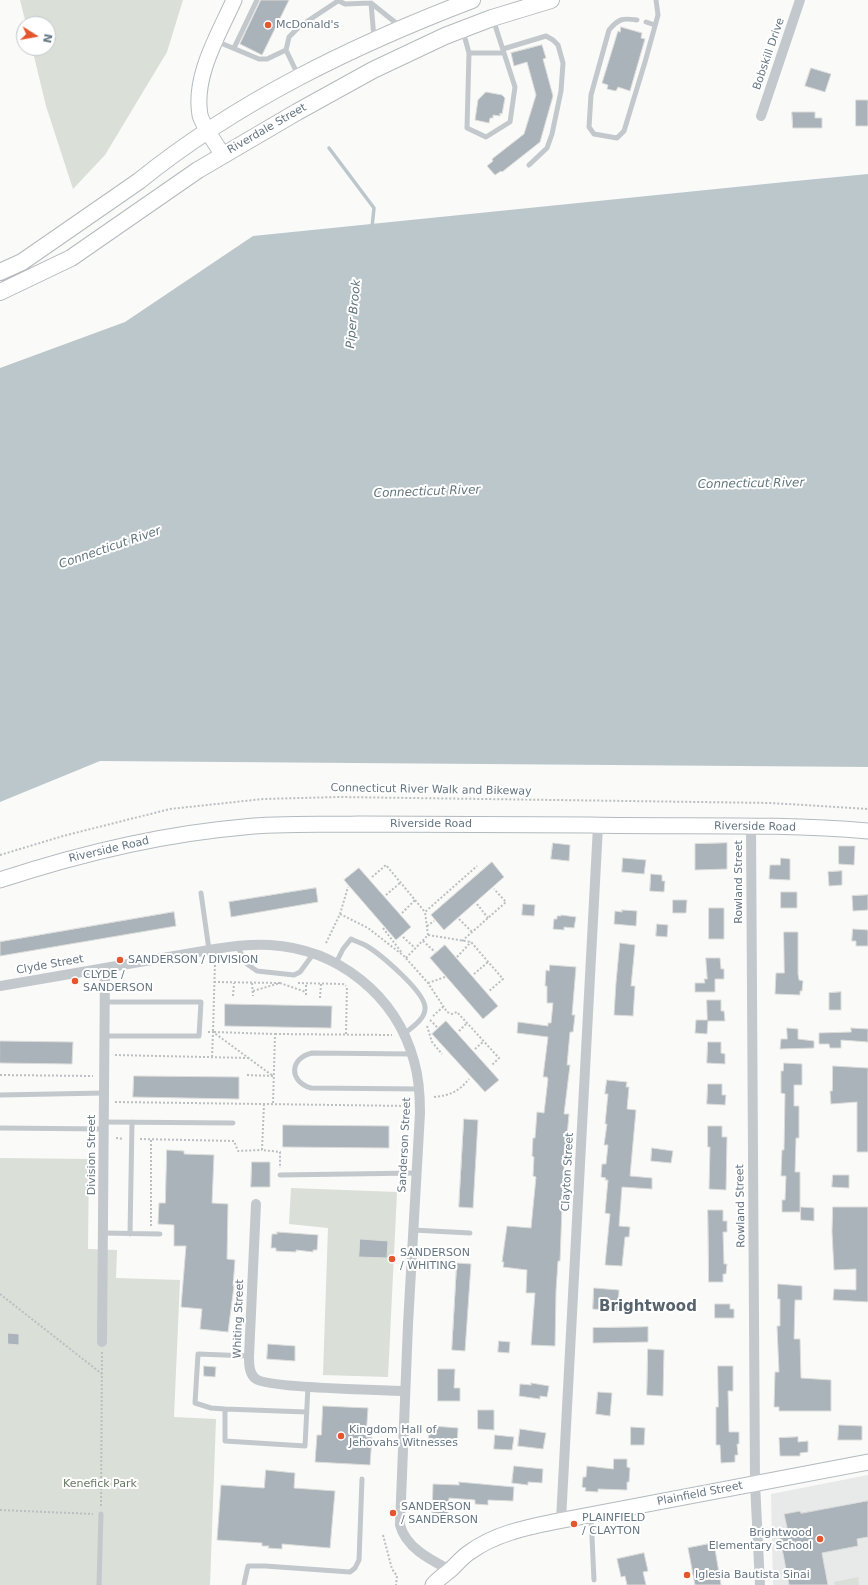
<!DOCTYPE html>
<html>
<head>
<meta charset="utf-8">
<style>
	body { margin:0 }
	#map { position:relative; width:868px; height:1585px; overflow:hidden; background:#fafaf8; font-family:"DejaVu Sans",sans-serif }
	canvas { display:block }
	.north { position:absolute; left:16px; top:16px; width:40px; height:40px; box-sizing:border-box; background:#fff; border:1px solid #c1c8cd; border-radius:50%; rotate:101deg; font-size:11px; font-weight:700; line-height:16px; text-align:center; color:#657683 }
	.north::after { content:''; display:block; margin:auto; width:14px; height:18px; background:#e4572e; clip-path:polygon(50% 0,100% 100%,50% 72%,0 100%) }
</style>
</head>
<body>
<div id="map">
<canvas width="868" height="1585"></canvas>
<div class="north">N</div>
</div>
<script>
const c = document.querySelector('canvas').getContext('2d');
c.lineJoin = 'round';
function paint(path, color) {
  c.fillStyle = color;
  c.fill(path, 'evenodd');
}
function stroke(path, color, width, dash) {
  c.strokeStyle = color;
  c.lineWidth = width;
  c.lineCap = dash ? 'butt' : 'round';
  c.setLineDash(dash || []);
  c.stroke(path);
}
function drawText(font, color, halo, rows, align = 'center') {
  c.font = font + ' "DejaVu Sans",sans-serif';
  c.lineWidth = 4;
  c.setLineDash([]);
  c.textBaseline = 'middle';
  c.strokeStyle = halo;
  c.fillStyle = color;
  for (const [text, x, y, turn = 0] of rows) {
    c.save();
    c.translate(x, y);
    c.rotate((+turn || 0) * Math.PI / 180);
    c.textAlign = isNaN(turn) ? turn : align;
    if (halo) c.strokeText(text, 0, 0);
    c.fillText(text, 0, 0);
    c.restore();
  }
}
const built = new Path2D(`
	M868,1475V1585H773L771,1494Z`);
const green = new Path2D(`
	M20,0H183L167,52L105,155L73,189L46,106L32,48H48V24H26Z
	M0,1158L89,1159L88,1249L117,1250L116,1278L180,1280L174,1417L216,1419L210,1585H0Z
	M291,1188L397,1192L388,1377L323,1375L328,1228L289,1224Z
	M858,1577L859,1585H835L834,1582Z`);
const water = new Path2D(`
	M868,174V767L100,761L0,802V368L125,322L253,236L785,182Z`);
const stream = new Path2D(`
	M329,148L374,208L372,227`);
const building = new Path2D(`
	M261,0H289L262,55L240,44Z
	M621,27L642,33L641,38L645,39L630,91L618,87L616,91L607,89L608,85L602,83L618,31L620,32Z
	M542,45L546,58L543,59L553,96L540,142L502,172L501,171L495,175L487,166L493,161L492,159L524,134L536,95L527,62L514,66L511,53Z
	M811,68L831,74L825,92L805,86Z
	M486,92L502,95L505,98L502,114L500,113V116L493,115V118H490L489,123L475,120L478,100Z
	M856,100H868V126H856Z
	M792,112H815V118H822V128H793Z
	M553,843L570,845L569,861L551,859Z
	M727,843V869L695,870V844Z
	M839,846H855L854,865L839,864Z
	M623,858L646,860L644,874L622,872Z
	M781,858L790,859V880L769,879L770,865H780Z
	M492,862L504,877L444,930L431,915Z
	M359,868L411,927L396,940L344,880Z
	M842,871V885L829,886L828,872Z
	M651,874L662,875V881H665L664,892L650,891Z
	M316,888L318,902L231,917L229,902Z
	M781,892H797V908H781Z
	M868,895V910L853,911L852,896Z
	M673,900H687L686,913H673Z
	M523,904L535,905L534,916L522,915Z
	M709,908H724V939H709Z
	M622,910L637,911L636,926L614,924L615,911L622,912Z
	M174,912L176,926L0,956V942Z
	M561,915L576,917L574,928L564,927V930L553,929L554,919H557V916H561Z
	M657,924L668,925L667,937L656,936Z
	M853,929L868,930V946H856V941H852Z
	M784,932H798V974L799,980L803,981L802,991H800V995L775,994L776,973H784Z
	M620,943L635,945L631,986H635L633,1016L614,1015L616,983Z
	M445,945L498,1006L483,1019L430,958Z
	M706,958H720L721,969H724V979H715V992H695V983H705L704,979H707Z
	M550,965L576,967L572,1015H575L573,1032H570L567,1065H570L564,1114H569L563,1180L560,1261H558L556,1291L555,1346L531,1345L535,1293H526L527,1270L503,1267L504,1262H502L507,1226L531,1228L536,1177L533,1176L534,1157L532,1156L533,1138H535L537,1112L544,1113L548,1079L547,1077H543L548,1037L517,1033L518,1022L548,1026V1023H551L553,1003H547V986H545L546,970L549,971Z
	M841,992V1010H829V993Z
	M707,1000H721V1011H724L725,1021H708L707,1034L695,1033L696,1020H707Z
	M225,1004L332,1006L331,1028L225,1026Z
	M446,1021L499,1080L485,1092L432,1034Z
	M787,1028L798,1029V1039L814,1041V1048L780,1049L781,1039H787Z
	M851,1028L868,1029V1042L841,1040V1048H830L829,1044H819V1033L851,1032Z
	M0,1041L73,1042L72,1064L0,1063Z
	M708,1042H721V1053L725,1054V1064L707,1063Z
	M784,1063L802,1064V1085H794V1106H799V1138H796L795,1172H800V1212H782V1200H785L786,1176H781L782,1150H784L785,1094L781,1093V1071H783Z
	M833,1066L868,1068V1152H857V1102L831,1104L830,1091H832Z
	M134,1076L239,1077V1099L133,1097Z
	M607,1080L627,1082L626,1087H629L627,1109L636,1110L630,1176L652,1178V1189L622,1187L619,1226L630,1227L629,1237H625L622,1266L605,1265L610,1214L605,1213L608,1180H605L606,1178L601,1177L602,1164H606L608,1145H604L607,1124H605L608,1094H605Z
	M708,1084H722V1095H726L725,1105L707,1104Z
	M464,1119L478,1120L473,1208L459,1207Z
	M283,1125L389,1126V1148L283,1147Z
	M708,1126H722V1137H727L726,1190L709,1189L710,1147H708Z
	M652,1148L673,1151L671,1163L651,1161Z
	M167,1150L184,1151V1154L214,1155L212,1203L228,1204L227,1259L235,1260L233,1286H234L228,1332L200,1329L202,1309L181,1307L186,1246H174V1225L158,1224L159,1203H165Z
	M252,1162H270V1187H251Z
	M833,1175H849V1188L832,1187Z
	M801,1207L814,1208V1221L801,1220Z
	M833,1207H868V1302L833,1300L834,1289L856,1290V1269L834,1270L832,1232Z
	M708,1210H723V1221H727V1232H723L724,1264H727L726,1274H723V1282H709Z
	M277,1232L318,1235L317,1250H313V1252L296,1250V1252L276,1251V1248H271L272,1234H277Z
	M360,1239L388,1241L387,1258L359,1257Z
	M457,1263L471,1264L465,1351L452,1350Z
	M778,1284L802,1286V1300H795L794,1339H800L801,1378L831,1380V1411H779V1407H774L775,1372H779L777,1326H780V1299H778Z
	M594,1288L619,1290L618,1311L593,1309Z
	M715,1304H730V1309H734V1318H715Z
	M648,1327V1342L593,1343V1328Z
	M8,1333L19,1334V1345L8,1344Z
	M499,1341L510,1342L509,1353L498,1352Z
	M268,1344L295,1346V1361L267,1359Z
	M648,1349L664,1350L663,1396L647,1395Z
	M204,1366L216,1367L215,1377L204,1376Z
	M718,1366H733V1391H728L729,1432H739V1444H737L738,1455H735V1462L721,1463L720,1445H716V1407H718Z
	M438,1369H455L454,1388H460V1401H438Z
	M531,1383L549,1386L547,1397L540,1396V1399L519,1396L520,1384L531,1385Z
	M598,1392L612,1393L610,1416L596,1414Z
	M323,1406L368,1408L366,1437H372L370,1465L315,1462L317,1435H321Z
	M478,1410H494V1430L478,1429Z
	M839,1425L862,1426V1440H838Z
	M433,1426L458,1428L457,1445L428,1443L429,1432L432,1433Z
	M631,1427L645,1428L644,1445H631Z
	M520,1429L546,1433L543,1449L518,1446Z
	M495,1435L514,1437L512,1450L494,1449Z
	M798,1437V1442L808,1441V1452L800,1453V1456H780L779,1438Z
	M614,1459H627V1467L630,1468L629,1482H627V1490L598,1489V1492L585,1491L586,1488L582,1487L583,1477H586L587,1466L613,1469Z
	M514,1466L543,1469L542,1483L528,1482V1485L512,1483Z
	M266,1470L295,1473L294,1488L335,1491L330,1548L282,1544V1549L268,1548L269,1546H262V1543L217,1540L221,1485L264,1488Z
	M459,1482L514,1487L513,1501L488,1500V1505L475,1504V1500L449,1498L448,1514L432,1513L433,1484L459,1485Z
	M868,1501V1537L857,1539L858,1546L822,1553L828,1585H789L779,1533L788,1532L784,1514L800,1511L801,1513Z
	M714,1543L721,1585H695L688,1548Z
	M644,1553L648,1571L643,1572L646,1585H627L625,1576L621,1577L617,1559Z`);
const path = new Path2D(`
	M0,855L63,836L170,809L263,799L339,797L771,803L868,809
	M372,877L386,865L425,912
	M386,895L400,883
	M477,904L488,918
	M402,913L415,900
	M340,914L368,928L404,956L428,983L447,1012L452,1014L457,1012L499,1058L492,1065
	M459,919L472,932
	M427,926L434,921
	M383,928L402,953
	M428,935L425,912L477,866
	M403,937L415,948
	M423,941L435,952
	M462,941L506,902L494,889
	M326,943L340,914L348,887
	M457,957L471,942
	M406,958L428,935L471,942L503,979L489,991
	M215,961L213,1032L275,1034L273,1104
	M474,974L488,962
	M214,982L280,983
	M252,983L253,996
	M298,983L343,984L346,986
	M428,983L445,977
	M253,991L280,983L306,992
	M306,995V984
	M233,996L234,983
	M320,998L321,984
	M433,1016L443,1007
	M430,1020L437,1027
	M427,1026L432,1042L442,1054
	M459,1031L467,1023
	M208,1032H213L273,1076
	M275,1034L392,1035
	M346,1034L347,986
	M475,1049L484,1041
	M115,1055L248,1058
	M212,1057L213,1032
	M0,1075L93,1076
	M247,1075L273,1076
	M434,1097C451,1095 458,1092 469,1079
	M115,1102L409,1106
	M264,1104L262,1150L280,1152V1168
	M116,1138L123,1139
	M140,1139L234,1141L238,1151L262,1150
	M151,1226V1139
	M0,1294L102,1374
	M101,1506L102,1352
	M0,1510L93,1514
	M383,1535L392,1569L397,1576L396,1585`);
const lane = new Path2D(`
	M337,0L345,4L371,3L401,27
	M371,3L374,38
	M637,20C623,18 619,18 609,30L591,95L589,127L594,134L617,138L624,131L645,62L658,15L656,0
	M646,22L655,25
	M463,31L469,53L467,128L486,137L510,122L515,87L493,19
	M216,41L259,59H267L286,50
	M234,48L257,0
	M503,49L546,36L553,40L558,45L563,63L561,91L552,134L547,148L529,165
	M469,53H504
	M298,75L286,50L289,37L300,26L338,1
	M201,893L209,950
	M237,946L247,964L257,971L294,975L300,972L314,953
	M336,963L343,949L351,939C355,941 361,943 365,945C379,953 427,993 425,1009C425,1019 411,1028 404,1034
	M104,1036H199L201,1002H105
	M412,1054L312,1053C290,1058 288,1081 311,1088L419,1089
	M0,1095L104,1093
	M104,1122L233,1123
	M0,1128L104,1129
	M280,1175L416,1173
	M413,1230L470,1233
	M103,1233L160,1234
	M130,1234L132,1122
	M225,1409L211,1408L195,1403L198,1354L249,1356
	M306,1412L225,1409V1441L305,1446L308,1386
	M591,1516L594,1580
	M244,1584L248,1566H265L350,1572L355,1568L359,1560L362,1479
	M99,1585L101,1514`);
const street = new Path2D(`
	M761,116L800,0
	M751,827L755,1483L760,1585
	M0,986L215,949C233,946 251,944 270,945C338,949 396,995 414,1061C419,1078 420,1095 420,1113L408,1324L400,1525C406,1548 431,1560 450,1570
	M256,1204L249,1356C249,1364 249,1374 256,1379C267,1388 383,1390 405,1391
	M102,1342L105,968
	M561,1520L598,826`);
const secondary = new Path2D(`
	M223,155C217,146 202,124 200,115C193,76 219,34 234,0
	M0,880C79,854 161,834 244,827C282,823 320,825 358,824C436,824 514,824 591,825C683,827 776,823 868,831
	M433,1585C438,1579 443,1576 449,1571C456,1565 462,1557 470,1552C495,1534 524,1528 553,1522L868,1462`);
const primary = new Path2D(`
	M0,272L22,262L139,181C238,101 354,45 472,0
	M0,292L71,258L198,170L297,112L373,70L445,36L492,18L551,0`);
const markers = [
	[268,25,4,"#e4572e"],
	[120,960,4,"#e4572e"],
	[75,981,4,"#e4572e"],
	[392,1259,4,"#e4572e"],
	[341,1436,4,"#e4572e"],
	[393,1513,4,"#e4572e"],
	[574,1524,4,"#e4572e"],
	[820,1539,4,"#e4572e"],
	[687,1575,4,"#e4572e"]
];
const poiNames = [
	["McDonald's",276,25],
	["SANDERSON / DIVISION",128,960],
	["CLYDE /",83,975],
	["SANDERSON",83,988],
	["SANDERSON",400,1253],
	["/ WHITING",400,1266],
	["Kingdom Hall of",349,1430],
	["Jehovahs Witnesses",349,1443],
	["SANDERSON",401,1507],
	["/ SANDERSON",401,1520],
	["PLAINFIELD",582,1518],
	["/ CLAYTON",582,1531],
	["Brightwood",812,1533,"right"],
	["Elementary School",812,1546,"right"],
	["Iglesia Bautista Sinai",695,1575]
];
const streetNames = [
	["Bobskill Drive",769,54,-71],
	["Riverdale Street",267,129,-30],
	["Connecticut River Walk and Bikeway",431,790,1],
	["Riverside Road",431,824],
	["Riverside Road",755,827,1],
	["Riverside Road",109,850,-13],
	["Rowland Street",739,882,-90],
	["Clyde Street",50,965,-10],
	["Sanderson Street",405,1145,-87],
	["Division Street",92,1155,-90],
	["Clayton Street",568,1172,-87],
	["Rowland Street",741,1206,-91],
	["Whiting Street",239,1319,-88],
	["Plainfield Street",700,1494,-11]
];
const parkNames = [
	["Kenefick Park",100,1484]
];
const waterNames = [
	["Piper Brook",354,314,-85],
	["Connecticut River",751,484,-1],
	["Connecticut River",427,492,-2],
	["Connecticut River",110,548,-19]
];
const districtNames = [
	["Brightwood",648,1307]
];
paint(built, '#e8e9e9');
paint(green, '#dadfd7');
paint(water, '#bbc7cb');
stroke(stream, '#bbc7cb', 3.5);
paint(building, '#aab3b9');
stroke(building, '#dcdcda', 1);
stroke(secondary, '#b3babf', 17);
stroke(primary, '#b5babe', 18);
stroke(path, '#bbbfc2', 2, [2, 2]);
stroke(lane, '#c3c8cc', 5);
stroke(street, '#c3c8cc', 10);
stroke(secondary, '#fff', 15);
stroke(primary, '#fff', 16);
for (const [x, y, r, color] of markers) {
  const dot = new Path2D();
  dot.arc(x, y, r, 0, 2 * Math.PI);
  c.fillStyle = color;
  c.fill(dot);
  stroke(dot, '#fff', 1.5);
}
drawText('11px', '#657683', '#fff', poiNames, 'left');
drawText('11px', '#657683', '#fff', streetNames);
drawText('11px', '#687a64', '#fff', parkNames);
drawText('italic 12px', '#60757c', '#fff', waterNames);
drawText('bold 15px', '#57646e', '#fff', districtNames);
</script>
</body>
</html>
